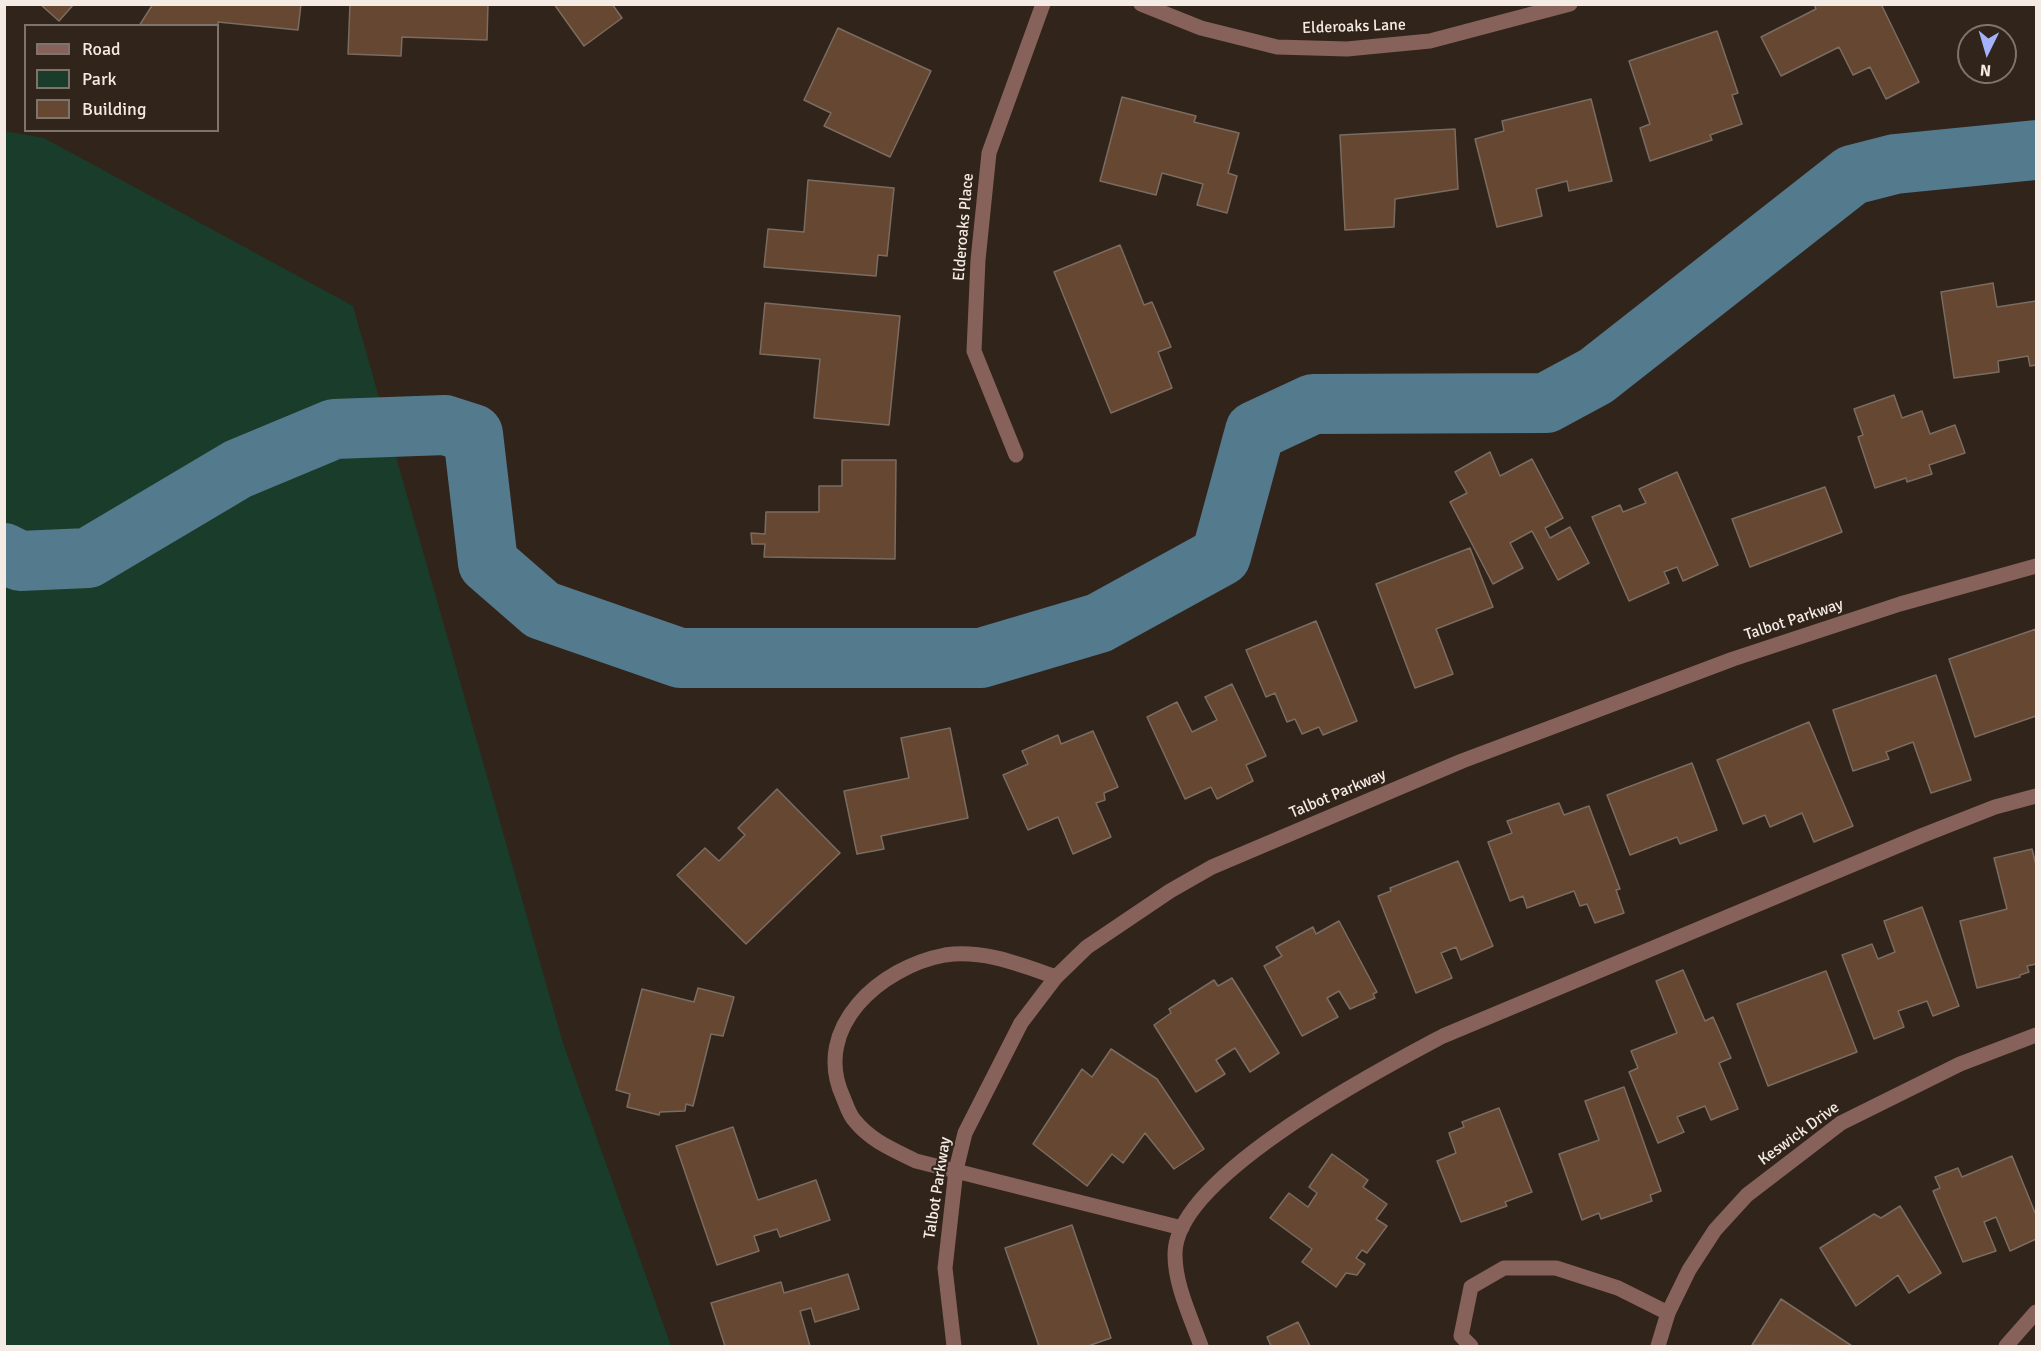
<!DOCTYPE html>
<html>
<head>
<meta charset="utf-8">
<style>
	body { margin:0 }
	#map { position:relative; width:2041px; height:1351px; overflow:hidden; background:#31241b; font-family:Signika,sans-serif }
	canvas { display:block }
	.frame { position:absolute; inset:0; border:6px solid #f4ebe5; pointer-events:none }
	.legend { position:absolute; left:24px; top:24px; width:195px; height:108px; box-sizing:border-box; background:#31241b; border:2px solid #7f746c; margin:0; padding:8px 10px; list-style:none; font-size:18px; color:#f4ebe5 }
	.legend li { display:flex; align-items:center; gap:12px; height:30px }
	.legend b { width:30px; border:2px solid #7f746c }
	.north { position:absolute; left:1957px; top:24px; width:60px; height:60px; box-sizing:border-box; background:#31241b; border:2px solid #7f746c; border-radius:50%; rotate:185deg; font-size:16px; font-weight:700; line-height:24px; text-align:center; color:#f4ebe5 }
	.north::after { content:''; display:block; margin:auto; width:21px; height:27px; background:#a4b2fc; clip-path:polygon(50% 0,100% 100%,50% 72%,0 100%) }
</style>
</head>
<body>
<div id="map">
<canvas width="2041" height="1351"></canvas>
<div class="frame"></div>
<ul class="legend">
<li><b style="height:8px;background:#87625b"></b>Road</li>
<li><b style="height:16px;background:#1a3c2b"></b>Park</li>
<li><b style="height:16px;background:#654732"></b>Building</li>
</ul>
<div class="north">N</div>
</div>
<script>
const c = document.querySelector('canvas').getContext('2d');
c.lineJoin = 'round';
function paint(path, color) {
  c.fillStyle = color;
  c.fill(path, 'evenodd');
}
function stroke(path, color, width, dash) {
  c.strokeStyle = color;
  c.lineWidth = width;
  c.lineCap = dash ? 'butt' : 'round';
  c.setLineDash(dash || []);
  c.stroke(path);
}
function drawText(font, color, halo, rows, align = 'center') {
  c.font = font + ' Signika,sans-serif';
  c.lineWidth = 4.5;
  c.setLineDash([]);
  c.textBaseline = 'middle';
  c.strokeStyle = halo;
  c.fillStyle = color;
  for (const [text, x, y, turn = 0] of rows) {
    c.save();
    c.translate(x, y);
    c.rotate((+turn || 0) * Math.PI / 180);
    c.textAlign = isNaN(turn) ? turn : align;
    if (halo) c.strokeText(text, 0, 0);
    c.fillText(text, 0, 0);
    c.restore();
  }
}
const green = new Path2D(`
	M4,131L44,138L353,306L563,1043L671,1346H5Z`);
const river = new Path2D(`
	M4,553L20,561L88,558L238,469L334,429L445,425L473,434L488,563L542,610L680,658H981L1099,623L1221,556L1255,431L1313,404L1546,403L1596,376L1852,175L1895,164L2036,150`);
const building = new Path2D(`
	M40,4H74L59,21Z
	M153,4H301L298,30L218,22V29V26H139Z
	M350,4H488L487,40L402,37L401,56L348,54Z
	M554,4H612L622,18L584,46Z
	M1814,4H1881L1919,82L1886,99L1870,67L1853,75L1839,47L1781,76L1761,37L1816,9Z
	M838,28L931,71L890,157L824,126L831,113L804,100Z
	M1717,31L1738,93L1732,95L1742,124L1710,135L1712,140L1650,161L1640,128L1650,124L1629,61Z
	M1122,97L1196,116L1194,122L1239,133L1228,173L1237,176L1227,213L1197,205L1203,184L1162,173L1156,195L1100,181Z
	M1591,99L1612,181L1569,191L1567,181L1536,189L1542,216L1497,227L1475,139L1504,131L1502,121Z
	M1455,129L1458,189L1395,199L1394,227L1345,230L1340,135Z
	M808,180L894,188L887,256L878,255L876,276L764,267L768,229L804,232Z
	M1120,245L1144,305L1152,302L1171,347L1158,352L1172,388L1111,413L1054,272Z
	M1993,283L1997,307L2036,301V365L2030,366L2028,356L1998,361L1999,372L1954,378L1941,292Z
	M765,303L900,316L889,425L814,418L820,359L760,354Z
	M1894,395L1902,418L1922,411L1930,434L1955,425L1965,453L1929,465L1932,474L1907,482L1906,478L1875,488L1858,437L1863,435L1854,409Z
	M1490,452L1500,476L1532,459L1563,518L1545,528L1550,538L1570,527L1589,563L1558,580L1532,531L1510,543L1523,568L1493,584L1450,502L1467,493L1455,472Z
	M842,460H896L895,559L764,557L765,544H752L751,533L765,534L766,512H819V486H842Z
	M1677,472L1718,565L1683,581L1677,567L1664,572L1669,583L1629,601L1592,517L1620,505L1623,512L1646,503L1639,489Z
	M1825,487L1842,532L1750,567L1732,519Z
	M1470,548L1493,607L1436,629L1453,674L1415,688L1376,584Z
	M1316,621L1357,721L1323,735L1319,727L1302,734L1295,719L1287,722L1275,693L1266,697L1246,650Z
	M2036,629V716L1975,737L1949,659Z
	M1936,675L1971,780L1931,793L1913,742L1886,752L1889,759L1853,771L1833,710Z
	M1232,684L1266,756L1246,765L1253,781L1217,799L1211,787L1185,799L1147,717L1177,702L1192,732L1217,720L1205,697Z
	M1809,722L1853,826L1814,842L1802,813L1770,827L1765,815L1743,824L1717,760Z
	M950,728L968,818L881,836L884,849L857,854L844,791L909,778L901,738Z
	M1093,731L1118,787L1104,793L1105,800L1096,803L1111,837L1073,854L1058,817L1028,830L1003,775L1028,764L1022,751L1058,735L1061,744Z
	M1692,763L1717,830L1680,844L1677,837L1630,855L1607,795Z
	M777,789L840,853L746,944L677,875L705,848L719,861L745,835L738,828Z
	M1559,803L1564,815L1589,806L1620,889L1616,890L1624,913L1595,923L1587,904L1580,906L1574,891L1527,908L1523,896L1510,901L1488,842L1512,833L1507,821Z
	M2032,849L2036,865V964L2027,966L2029,972L2020,975V977L1977,988L1960,921L2007,909L1994,858Z
	M1458,861L1493,946L1461,960L1456,947L1441,953L1452,978L1416,993L1378,896L1391,891L1390,888Z
	M1922,907L1959,1006L1933,1016L1927,1001L1898,1011L1904,1027L1874,1039L1842,955L1872,944L1878,959L1895,952L1884,921Z
	M1339,921L1377,992L1373,994L1375,998L1350,1009L1339,991L1327,998L1338,1017L1302,1036L1264,966L1282,956L1276,947L1313,927L1316,934Z
	M1683,970L1705,1021L1713,1017L1731,1058L1719,1063L1738,1109L1711,1120L1705,1106L1677,1117L1684,1132L1658,1143L1629,1072L1638,1068L1631,1051L1677,1033L1656,981Z
	M1826,971L1857,1052L1768,1086L1737,1004Z
	M1232,978L1279,1053L1250,1072L1235,1048L1216,1060L1225,1074L1196,1092L1154,1025L1171,1013L1169,1009L1214,980L1218,986Z
	M698,988L734,997L723,1036L711,1034L693,1106L686,1104L685,1111L660,1112L659,1115L627,1107L630,1094L616,1090L642,989L694,1002Z
	M1111,1049L1157,1079L1204,1149L1174,1169L1145,1133L1123,1163L1112,1154L1087,1186L1033,1144L1082,1069L1092,1077Z
	M1624,1087L1661,1191L1650,1195L1652,1201L1601,1219L1599,1213L1582,1220L1559,1154L1599,1140L1585,1101Z
	M1499,1108L1532,1192L1505,1202L1507,1206L1461,1222L1437,1161L1456,1153L1449,1133L1464,1127L1462,1122Z
	M733,1127L758,1200L816,1180L830,1220L780,1237L777,1229L754,1236L759,1251L717,1265L676,1146Z
	M1332,1154L1368,1180L1363,1187L1387,1204L1376,1219L1387,1226L1367,1253L1362,1250L1356,1258L1365,1264L1357,1275L1346,1273L1336,1287L1302,1262L1312,1249L1270,1218L1289,1193L1308,1207L1317,1193L1309,1187Z
	M2012,1156L2036,1215V1239L2010,1251L1996,1217L1984,1222L1996,1251L1963,1262L1933,1191L1940,1188L1935,1177L1958,1168L1962,1177Z
	M1900,1206L1941,1273L1909,1293L1898,1275L1856,1306L1820,1248L1874,1214L1881,1218Z
	M1072,1225L1111,1338L1088,1346H1039L1005,1248Z
	M848,1274L859,1309L815,1322L811,1308L800,1311L810,1346H725L711,1303L781,1282L784,1293Z
	M1781,1299L1852,1346L1752,1345Z
	M1298,1322L1310,1346H1271L1267,1337Z`);
const lane = new Path2D(`
	M1056,977C1021,965 983,949 945,955C881,967 811,1027 843,1097C846,1104 849,1115 855,1121C871,1141 894,1150 916,1161L1182,1228
	M1201,1346C1191,1318 1175,1285 1175,1255C1173,1177 1381,1069 1443,1036L1921,836L1995,807L2036,796
	M1471,1346L1461,1336L1471,1287L1504,1268H1556L1618,1288L1668,1313
	M2006,1346L2036,1312`);
const street = new Path2D(`
	M1141,4L1201,28L1277,47L1347,49L1430,41L1570,4
	M1016,455L974,351L978,260L989,153L1043,4
	M954,1346L945,1268L956,1170L965,1133L1021,1023L1056,977L1087,947L1170,891L1212,867L1462,761L1733,659L1900,604L2036,566
	M1658,1346L1668,1313L1689,1270L1715,1230L1747,1195L1841,1123L1960,1064L2036,1035`);
const streetNames = [
	["Elderoaks Lane",1354,27,-2],
	["Elderoaks Place",964,227,-85],
	["Talbot Parkway",1794,620,-18],
	["Talbot Parkway",1338,794,-23],
	["Keswick Drive",1799,1134,-36],
	["Talbot Parkway",938,1188,-81]
];
paint(green, '#1a3c2b');
stroke(river, '#537a8d', 60);
paint(building, '#654732');
stroke(building, '#7b6c61', 1.5);
stroke(lane, '#87625b', 15);
stroke(street, '#87625b', 15);
drawText('16px', '#f4ebe5', '#31241b', streetNames);
</script>
</body>
</html>
